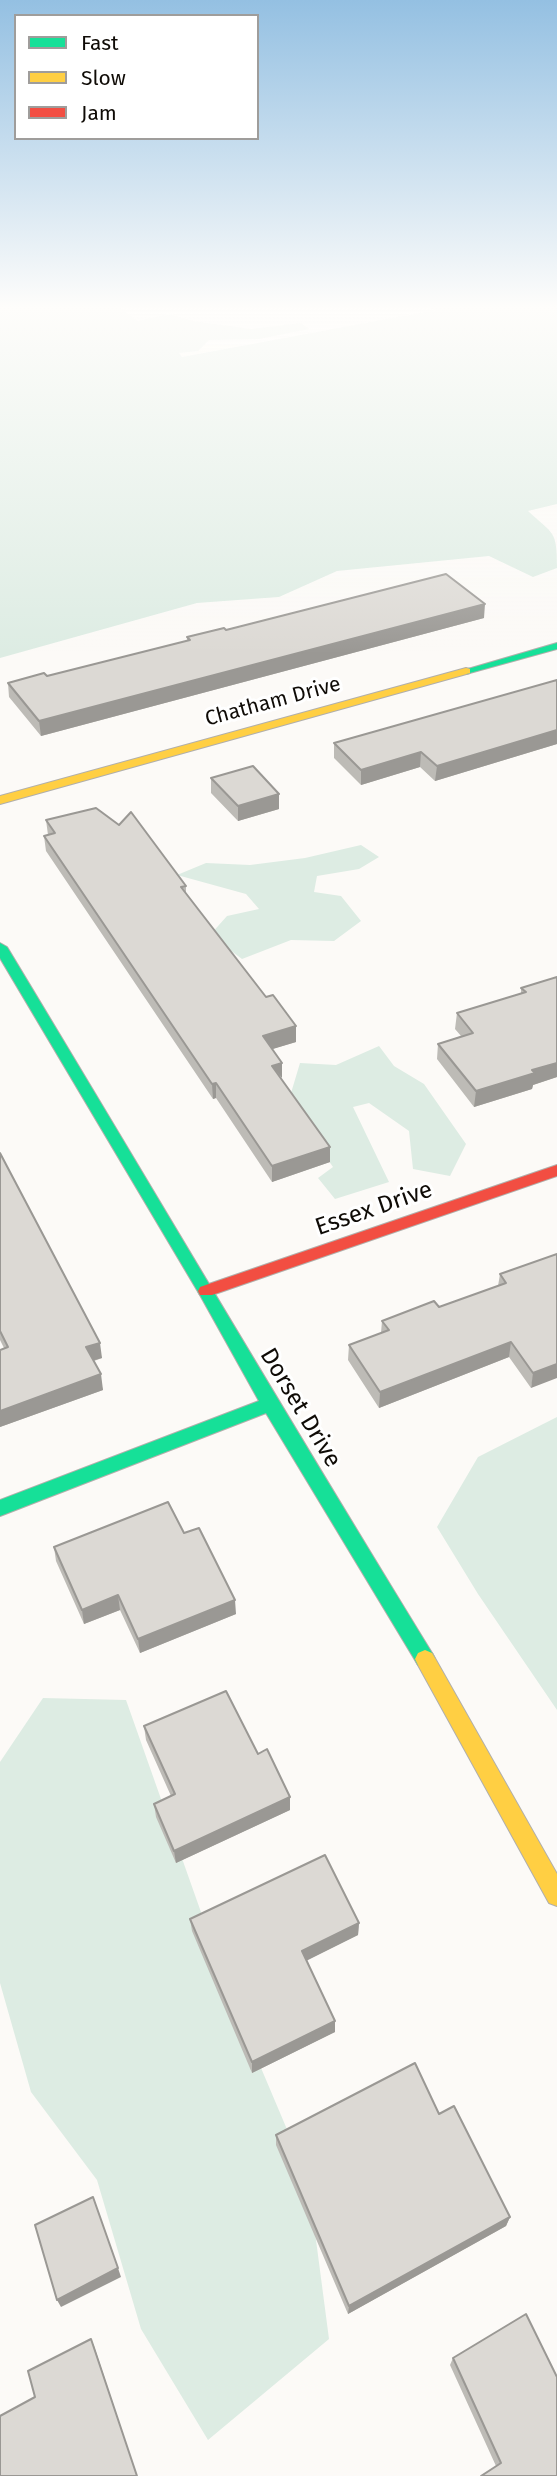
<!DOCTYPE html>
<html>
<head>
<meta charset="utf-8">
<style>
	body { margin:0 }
	#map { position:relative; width:557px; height:2476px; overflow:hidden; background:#fcfaf7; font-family:"Fira Sans",sans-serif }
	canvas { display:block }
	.legend { position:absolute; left:14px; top:14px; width:245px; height:126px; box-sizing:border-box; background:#fff; border:2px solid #9f9d9b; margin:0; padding:9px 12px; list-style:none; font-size:21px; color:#0f0b06 }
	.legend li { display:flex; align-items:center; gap:14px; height:35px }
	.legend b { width:35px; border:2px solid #9f9d9b }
</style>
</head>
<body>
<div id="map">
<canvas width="557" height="2476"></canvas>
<ul class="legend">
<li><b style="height:9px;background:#16e098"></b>Fast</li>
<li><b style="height:9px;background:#ffcf43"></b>Slow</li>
<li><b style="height:9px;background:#f24e42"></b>Jam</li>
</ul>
</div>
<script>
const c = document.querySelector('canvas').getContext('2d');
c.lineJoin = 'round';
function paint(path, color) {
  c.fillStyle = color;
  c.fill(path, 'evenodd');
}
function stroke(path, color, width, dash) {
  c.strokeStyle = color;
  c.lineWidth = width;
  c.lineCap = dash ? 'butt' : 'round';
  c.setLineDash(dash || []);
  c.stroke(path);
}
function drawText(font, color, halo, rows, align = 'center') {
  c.font = font + ' "Fira Sans",sans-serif';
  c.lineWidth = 6;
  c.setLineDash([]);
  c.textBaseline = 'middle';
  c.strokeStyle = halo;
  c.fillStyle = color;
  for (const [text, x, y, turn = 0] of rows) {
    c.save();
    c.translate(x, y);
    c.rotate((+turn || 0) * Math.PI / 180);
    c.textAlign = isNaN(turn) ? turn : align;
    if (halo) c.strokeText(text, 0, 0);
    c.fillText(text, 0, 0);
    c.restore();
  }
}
const green = new Path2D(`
	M0,307H119L137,321L171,314L193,321L251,329L301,323L309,329L259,339L209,340L198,351L179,353L182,357L436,310L426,307H557V504L528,511C554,535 557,530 557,568L533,577L489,556L337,571L279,597L197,603L0,658Z
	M361,845L379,857L359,869L317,876L314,892L341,896L361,921L334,941L291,940L242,959L210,935L227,916L259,909L246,894L177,875L206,863L250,865L305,858Z
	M379,1046L394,1066L424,1084L466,1144L450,1176L413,1169L409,1131L369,1103L353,1107L389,1182L335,1199L318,1178L333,1167L288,1103L300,1063L336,1065Z
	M557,1417V1710L478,1594L437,1527L478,1457Z
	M43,1698L126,1700L231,1997L308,2179L329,2339L208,2440L141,2329L97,2180L31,2092L0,1983V1762Z`);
const fast = new Path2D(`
	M557,643V649L466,674L461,671Z
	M0,943L7,947C149,1182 288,1419 432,1653L435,1659L432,1665L425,1668L418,1665L266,1413L0,1516V1500L259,1401L200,1295L0,958Z`);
const slow = new Path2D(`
	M466,668L470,669V673L0,804V796Z
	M425,1650L432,1653L557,1874V1906L549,1903L418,1665L415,1659L418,1653Z`);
const jam = new Path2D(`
	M557,1165V1176L212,1295H200L198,1291L200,1287Z`);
const wall = new Path2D(`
	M484,618L41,736L9,697L8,683L47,676L187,641V637L226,630Z
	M557,680V744L435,781L420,767L361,785L334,758V743Z
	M211,778L279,809L238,821L211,793Z
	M46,820L186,886V893L296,1042L272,1049L281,1078L330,1162L272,1182L216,1098L213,1099L46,851L44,836L48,835Z
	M557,977V1077L533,1085L532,1089L474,1107L437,1059L438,1044L461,1036L455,1029L457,1013L521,994V988Z
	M0,1153L102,1358L94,1361L103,1390L0,1427V1350L4,1348L0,1340Z
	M557,1254L531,1388L509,1357L379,1408L348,1360L349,1345L381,1333L382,1321L439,1307L498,1286L500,1274Z
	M184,1533L236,1614L140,1653L120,1610L84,1624L56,1561L54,1547Z
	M144,1726L258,1754L290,1797V1810L176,1863L156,1817L154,1804L171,1796L146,1740Z
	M190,1919L359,1923L358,1935L307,1960L335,2032L252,2073L192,1931Z
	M439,2114L510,2217L506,2226L348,2314L276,2145V2135Z
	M453,2358L557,2476L496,2466L450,2365Z`);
const shadedWall = new Path2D(`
	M485,604L484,618L41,736L39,721Z
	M557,730V744L435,781L437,766Z
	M421,752L420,767L361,785V770Z
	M279,794V809L238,821V806Z
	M296,1026V1042L263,1052V1036Z
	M282,1063V1078L272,1066Z
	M557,1063V1077L533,1085L532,1089L474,1107L476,1091L532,1070Z
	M216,1083V1098L213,1099L212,1084Z
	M330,1147V1162L272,1182V1166Z
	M511,1342L509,1357L379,1408L380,1392Z
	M100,1343L102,1358L88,1362L86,1347Z
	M557,1364V1378L531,1388L533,1373Z
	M101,1374L103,1390L0,1427V1411Z
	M118,1595L120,1610L84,1624L82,1610Z
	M235,1600L236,1614L140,1653L138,1639Z
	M290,1797V1810L176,1863L174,1851Z
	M359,1923L358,1935L302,1963V1951Z
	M335,2021V2032L252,2073V2062Z
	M510,2217L506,2226L348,2314L349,2306Z
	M118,2268L121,2277L61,2307L57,2300Z
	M91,2339L94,2346L137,2476Z`);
const building = new Path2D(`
	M446,574L485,604L39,721L8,683L44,673L47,676L190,640L187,637L224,628L226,630Z
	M557,680V730L437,766L421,752L361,770L334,743Z
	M253,766L279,794L238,806L211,778Z
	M96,808L119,825L131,812L186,886L181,887L266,997L273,995L296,1026L263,1036L282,1063L272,1066L330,1147L272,1166L216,1083L212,1084L44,836L55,833L46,820Z
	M557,977V1063L532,1070L535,1073L476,1091L438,1044L473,1033L457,1013L526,992L521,988Z
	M0,1153L100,1343L86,1347L101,1374L0,1411V1350L8,1347L0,1331Z
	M557,1254V1364L533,1373L511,1342L380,1392L349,1345L389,1330L382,1321L434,1301L439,1307L506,1283L500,1274Z
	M168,1502L184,1533L199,1528L235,1600L138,1639L118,1595L82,1610L54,1547Z
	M226,1691L258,1754L267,1749L290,1797L174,1851L154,1804L175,1794L144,1726Z
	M325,1855L359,1923L302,1951L335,2021L252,2062L190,1919Z
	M415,2063L439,2114L454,2106L510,2217L349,2306L276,2135Z
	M93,2197L118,2268L57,2300L35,2225Z
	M526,2314L557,2377V2476H481L501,2463L453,2358Z
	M91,2339L137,2476H0V2416L35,2397L28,2371Z`);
const farStreetnames = [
	["Chatham Drive",273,702,-15]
];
const streetNames = [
	["Essex Drive",374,1209,-19],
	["Dorset Drive",300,1408,59]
];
paint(green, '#ddece3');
stroke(fast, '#b1afab', 2);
stroke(slow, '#b1afab', 2);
stroke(jam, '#b1afab', 2);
paint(fast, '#16e098');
paint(slow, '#ffcf43');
paint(jam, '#f24e42');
paint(wall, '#bdbbb6');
paint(shadedWall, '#9a9894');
paint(building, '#dcd9d4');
stroke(building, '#9a9894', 2);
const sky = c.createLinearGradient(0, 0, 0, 654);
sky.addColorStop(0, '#94c0e2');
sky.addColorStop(0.47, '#fefdfb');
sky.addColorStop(1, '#fefdfb00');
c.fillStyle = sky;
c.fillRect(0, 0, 557, 654);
drawText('21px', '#0f0b06', '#fff', farStreetnames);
drawText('24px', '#0f0b06', '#fff', streetNames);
</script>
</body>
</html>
